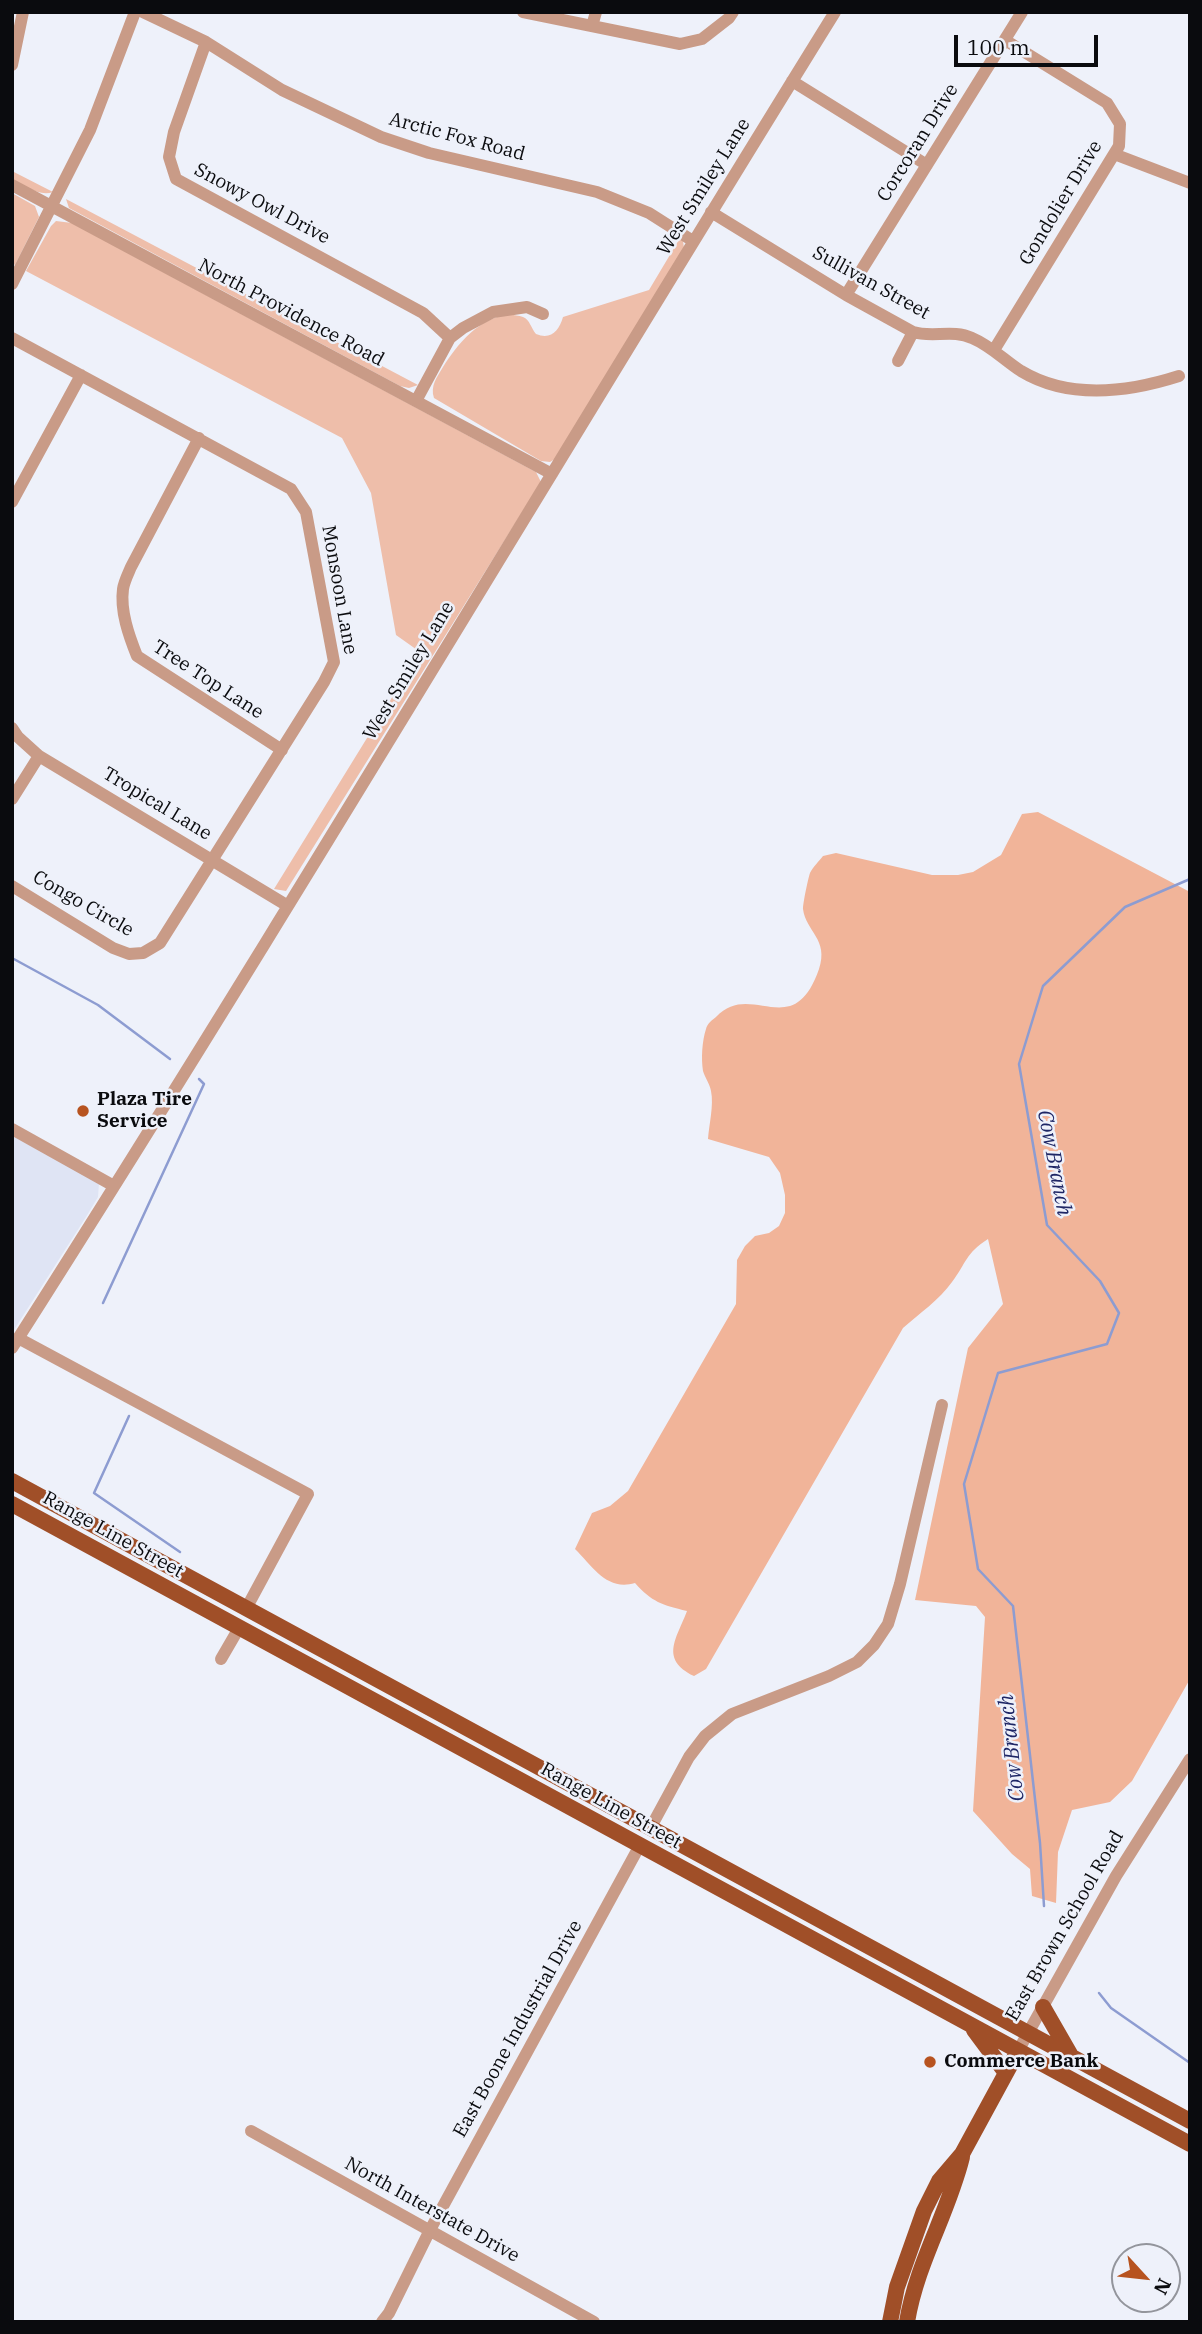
<!DOCTYPE html>
<html>
<head>
<meta charset="utf-8">
<style>
	body { margin:0 }
	#map { position:relative; width:1202px; height:2334px; overflow:hidden; background:#eef1fa; font-family:"IBM Plex Serif",serif }
	canvas { display:block }
	.frame { position:absolute; inset:0; border:14px solid #0a0b0e; pointer-events:none }
	.north { position:absolute; left:1111px; top:2243px; width:70px; height:70px; box-sizing:border-box; background:#eef1fa; border:2px solid #93959c; border-radius:50%; rotate:117deg; font-size:19px; font-weight:700; line-height:28px; text-align:center; color:#0a0b0e }
	.north::after { content:''; display:block; margin:auto; width:24px; height:32px; background:#b7531f; clip-path:polygon(50% 0,100% 100%,50% 72%,0 100%) }
	.scale { position:absolute; left:954px; top:35px; width:144px; height:32px; box-sizing:border-box; border:4px solid #0a0b0e; border-top:0; padding-left:9px; font-size:21px; line-height:24px; white-space:nowrap; color:#0a0b0e; -webkit-text-stroke:5px #eef1fa; paint-order:stroke }
</style>
</head>
<body>
<div id="map">
<canvas width="1202" height="2334"></canvas>
<div class="frame"></div>
<div class="north">N</div>
<div class="scale">100 m</div>
</div>
<script>
const c = document.querySelector('canvas').getContext('2d');
c.lineJoin = 'round';
function paint(path, color) {
  c.fillStyle = color;
  c.fill(path, 'evenodd');
}
function stroke(path, color, width, dash) {
  c.strokeStyle = color;
  c.lineWidth = width;
  c.lineCap = dash ? 'butt' : 'round';
  c.setLineDash(dash || []);
  c.stroke(path);
}
function drawText(font, color, halo, rows, align = 'center') {
  c.font = font + ' "IBM Plex Serif",serif';
  c.lineWidth = 5;
  c.setLineDash([]);
  c.textBaseline = 'middle';
  c.strokeStyle = halo;
  c.fillStyle = color;
  for (const [text, x, y, turn = 0] of rows) {
    c.save();
    c.translate(x, y);
    c.rotate((+turn || 0) * Math.PI / 180);
    c.textAlign = isNaN(turn) ? turn : align;
    if (halo) c.strokeText(text, 0, 0);
    c.fillText(text, 0, 0);
    c.restore();
  }
}
const built = new Path2D(`
	M12,1136L99,1183L98,1197L86,1217L12,1333Z`);
const green = new Path2D(`
	M12,171L53,192C39,197 24,185 12,179Z
	M12,193L35,206L39,217L15,265L12,263Z
	M66,199L418,385L409,388L400,386L69,208Z
	M56,221L72,223L536,472L541,482L286,891L274,889L420,652L396,635L371,493L342,438L26,271L51,226Z
	M680,238L683,241L684,248L555,459L550,462L541,461L434,398C430,386 437,377 443,367C458,343 488,306 523,317C530,320 531,328 536,334C551,340 559,331 563,317L649,290Z`);
const forest = new Path2D(`
	M1038,812L1190,892V1679L1132,1781L1110,1802L1072,1810L1058,1852L1056,1903L1032,1896L1030,1869L1012,1854L973,1811L985,1617L976,1606L915,1600L968,1348L1003,1304L988,1239C965,1254 967,1262 952,1282C939,1300 920,1313 903,1328L706,1669L694,1676C659,1659 677,1638 687,1611C662,1605 652,1602 635,1583C607,1591 594,1568 575,1549L592,1513L610,1506L628,1491L736,1304L737,1260L745,1246L755,1236L769,1233L779,1226L785,1213V1195L780,1173L769,1157L708,1139C709,1125 714,1105 711,1091C710,1084 705,1078 703,1071C701,1059 702,1041 706,1029C707,1024 712,1020 716,1017C751,979 793,1044 819,969C829,939 806,932 803,909C803,903 808,879 810,873C813,867 819,861 823,856L836,853L932,875H958L973,872L1001,855L1022,814Z`);
const stream = new Path2D(`
	M12,958L98,1005L170,1059
	M103,1303L204,1084L199,1079
	M129,1416L94,1493L180,1552
	M1044,1906L1040,1843L1013,1606L978,1569L964,1484L998,1373L1107,1344L1119,1313L1100,1281L1047,1225L1019,1064L1043,986L1125,907L1190,879
	M1099,1993L1111,2008L1190,2063`);
const minor = new Path2D(`
	M143,12L206,42L282,90L381,137L429,153L597,192L649,213L693,241
	M523,12L680,44L702,39L729,18L733,12
	M592,26L596,12
	M206,42L174,132L169,157L176,179L423,313L450,338
	M12,65L23,12
	M792,81L927,165
	M1114,154L1190,183
	M12,185L552,474
	M711,212L846,295L913,332C932,338 953,329 972,338C991,346 1004,360 1021,371C1069,400 1129,392 1179,376
	M12,284L90,130L135,12
	M846,295L1022,12
	M12,338L291,489L306,512L334,662L324,682L160,943L143,953L129,954L113,948L12,886
	M994,350L1119,146L1120,124L1107,103L1005,40
	M898,361L913,332
	M416,401L450,338L463,328L493,312L527,307L543,314
	M199,438L131,567C128,574 124,582 123,589C120,611 129,636 137,656L282,750
	M12,502L81,375
	M12,728L18,737L39,756L288,906
	M12,799L39,756
	M12,1129L114,1186
	M18,1338L308,1494L247,1607
	M12,1348C293,907 559,457 835,12
	M221,1659L239,1628
	M651,1827L689,1757L705,1736L732,1714L829,1676L857,1662L874,1645L888,1624L900,1584L942,1405
	M1018,2051L1116,1876L1190,1759
	M251,2131L594,2322
	M382,2322L389,2313L430,2230L640,1845`);
const major = new Path2D(`
	M12,1481L1190,2121
	M12,1504L1190,2144
	M1043,2007L1070,2054
	M974,2030L1006,2073
	M890,2322L897,2287L924,2211L939,2181L962,2154L1018,2051
	M907,2322C917,2262 948,2214 962,2157`);
const markers = [
	[83,1111,7,"#b7531f"],
	[930,2062,7,"#b7531f"]
];
const streetNames = [
	["Arctic Fox Road",457,137,15],
	["Corcoran Drive",918,143,-58],
	["West Smiley Lane",704,187,-58],
	["Gondolier Drive",1061,203,-59],
	["Snowy Owl Drive",262,204,28],
	["Sullivan Street",871,283,29],
	["North Providence Road",291,313,28],
	["Monsoon Lane",339,590,80],
	["West Smiley Lane",409,671,-59],
	["Tree Top Lane",208,680,33],
	["Tropical Lane",157,804,31],
	["Congo Circle",83,904,30],
	["Range Line Street",113,1535,29],
	["Range Line Street",611,1806,29],
	["East Brown School Road",1065,1926,-60],
	["East Boone Industrial Drive",518,2029,-61],
	["North Interstate Drive",432,2210,29]
];
const poiNames = [
	["Plaza Tire",97,1100],
	["Service",97,1122],
	["Commerce Bank",944,2062]
];
const waterNames = [
	["Cow Branch",1054,1163,79],
	["Cow Branch",1012,1748,-96]
];
paint(built, '#dfe4f4');
paint(green, '#eebeaa');
paint(forest, '#f1b499');
stroke(stream, '#8d9cd1', 2.5);
stroke(minor, '#c99b87', 12);
stroke(major, '#a04f28', 16);
for (const [x, y, r, color] of markers) {
  const dot = new Path2D();
  dot.arc(x, y, r, 0, 2 * Math.PI);
  c.fillStyle = color;
  c.fill(dot);
  stroke(dot, '#eef1fa', 2.5);
}
drawText('19px', '#0a0b0e', '#eef1fa', streetNames);
drawText('bold 19px', '#0a0b0e', '#eef1fa', poiNames, 'left');
drawText('italic 21px', '#1e2665', '#eef1fa', waterNames);
</script>
</body>
</html>
